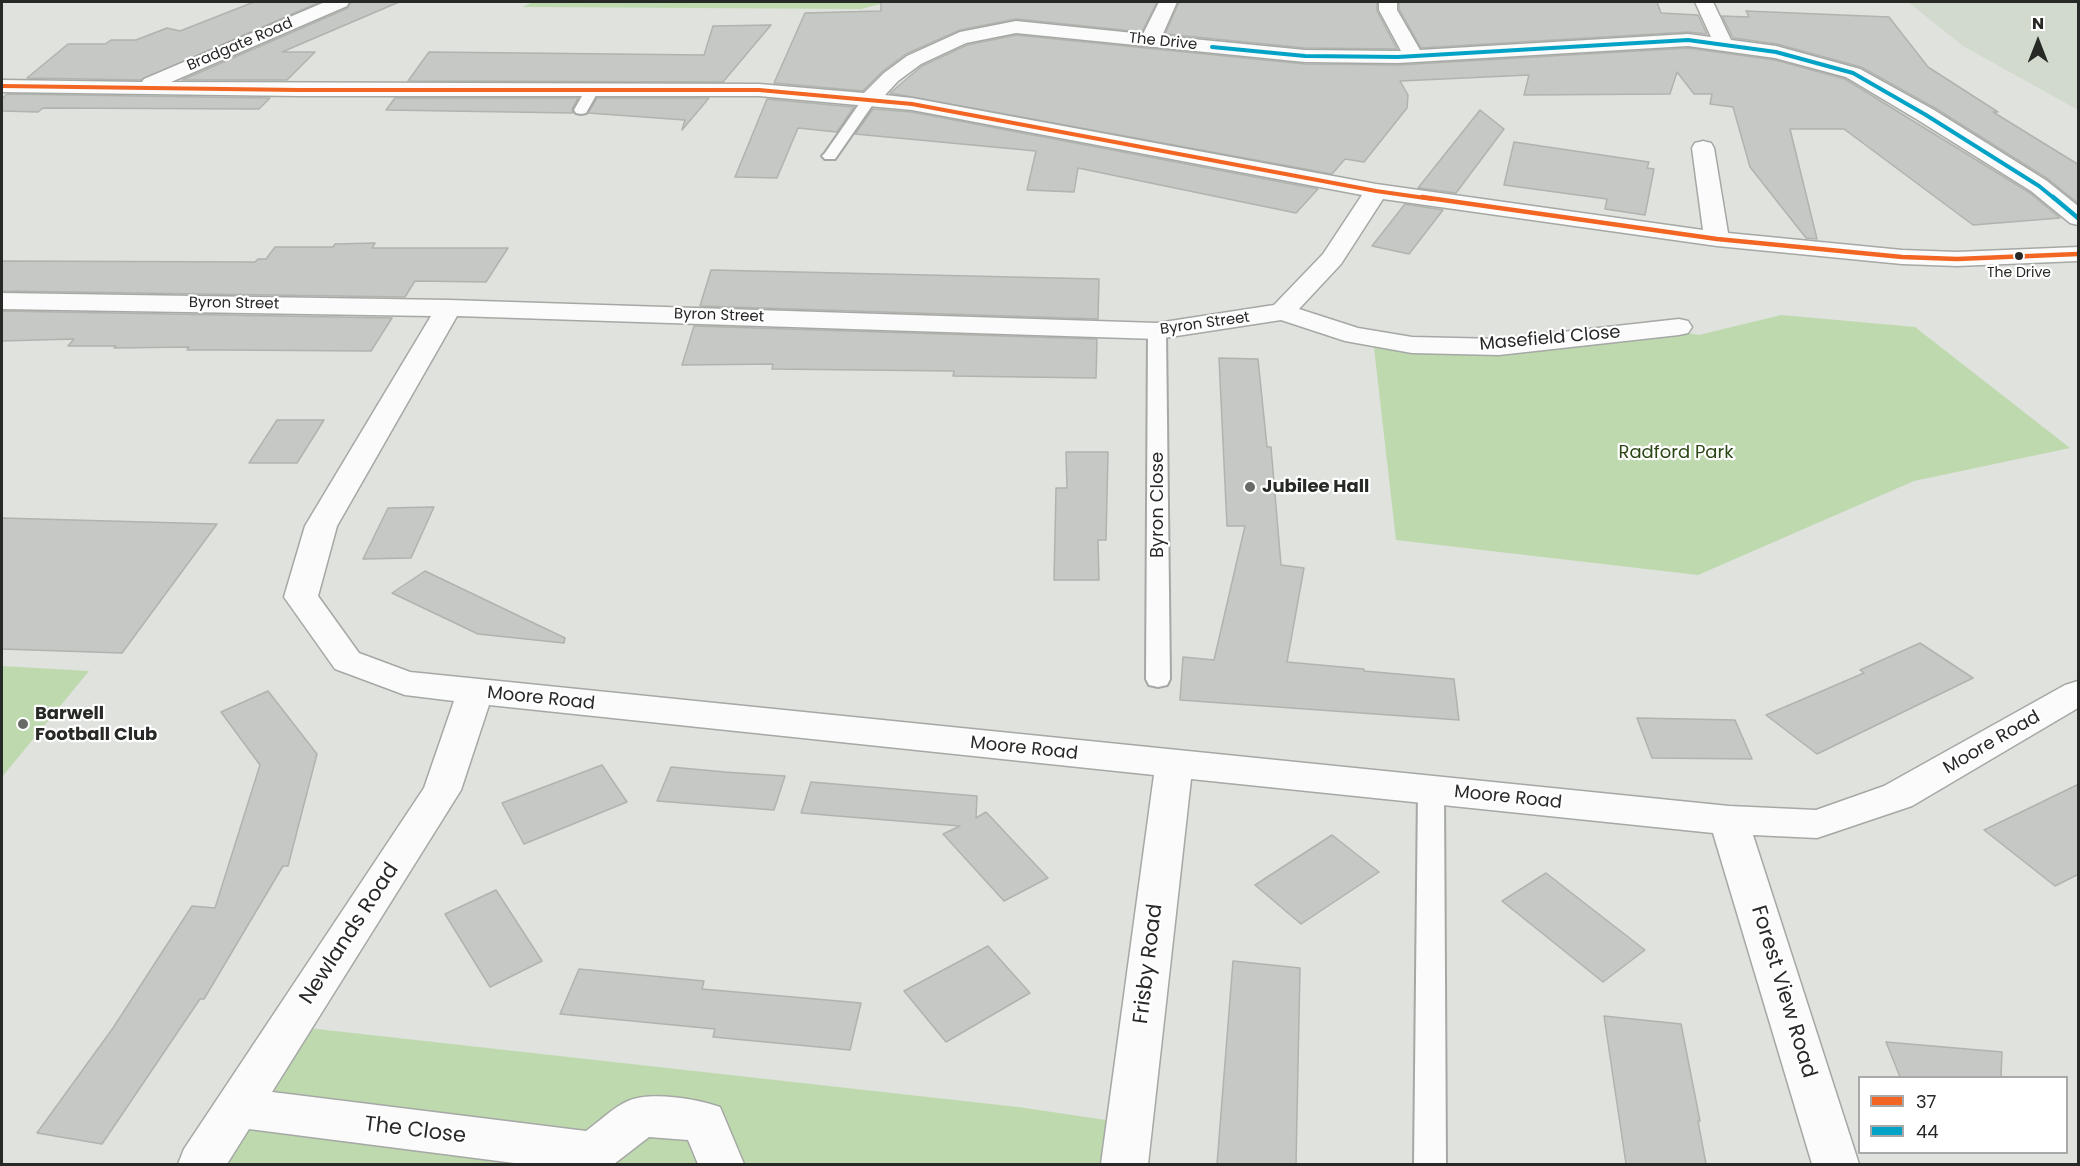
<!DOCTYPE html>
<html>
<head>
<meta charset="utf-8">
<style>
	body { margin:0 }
	#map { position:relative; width:2080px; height:1166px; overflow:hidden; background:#dfe2dd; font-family:Poppins,sans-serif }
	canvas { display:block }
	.frame { position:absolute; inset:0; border:3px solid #262925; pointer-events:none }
	.legend { position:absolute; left:1858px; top:1076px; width:210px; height:78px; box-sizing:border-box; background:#fff; border:2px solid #a8a9a8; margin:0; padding:8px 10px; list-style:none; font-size:18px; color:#262925 }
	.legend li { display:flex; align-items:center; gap:12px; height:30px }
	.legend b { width:30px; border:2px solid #a8a9a8 }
	.north { position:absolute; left:2008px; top:12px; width:60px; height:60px; -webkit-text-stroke:4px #fff; paint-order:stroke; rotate:0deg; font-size:16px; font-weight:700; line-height:24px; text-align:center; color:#262925 }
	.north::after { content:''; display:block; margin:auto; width:21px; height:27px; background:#262925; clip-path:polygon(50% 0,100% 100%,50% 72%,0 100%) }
</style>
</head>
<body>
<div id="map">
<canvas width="2080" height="1166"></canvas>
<div class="frame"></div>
<ul class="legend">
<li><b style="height:8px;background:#f26522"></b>37</li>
<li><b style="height:8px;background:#02a3c6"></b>44</li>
</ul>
<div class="north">N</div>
</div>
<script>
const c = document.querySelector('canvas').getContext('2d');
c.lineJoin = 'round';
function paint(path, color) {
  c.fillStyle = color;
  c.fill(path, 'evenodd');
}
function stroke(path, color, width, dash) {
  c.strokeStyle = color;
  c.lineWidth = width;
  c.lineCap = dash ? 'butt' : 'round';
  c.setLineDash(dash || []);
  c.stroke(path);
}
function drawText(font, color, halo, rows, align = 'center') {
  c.font = font + ' Poppins,sans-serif';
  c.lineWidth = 4.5;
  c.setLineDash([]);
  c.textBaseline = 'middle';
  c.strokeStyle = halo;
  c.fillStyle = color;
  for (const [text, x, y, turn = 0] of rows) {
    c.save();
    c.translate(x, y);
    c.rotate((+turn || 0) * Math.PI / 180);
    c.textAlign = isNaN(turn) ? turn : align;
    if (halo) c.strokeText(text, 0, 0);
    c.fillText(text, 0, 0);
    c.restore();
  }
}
const built = new Path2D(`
	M1908,2H2078V110L1963,46Z`);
const green = new Path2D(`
	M534,2H888L861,9L522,7Z
	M1781,315L1915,327L2070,448L1914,481L1698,575L1396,540L1374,348L1501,353L1687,333L1699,335Z
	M2,666L89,671L2,777Z
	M290,1026L1018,1107L1113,1121V1164H213Z`);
const building = new Path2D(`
	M254,2H320L141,80L27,78L68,44H105L111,40H136L167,28L180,31Z
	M351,2H399L282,52H315L287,80H182L348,8Z
	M881,2H1157L1142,32L1016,19L960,30L906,54L883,71L863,91L774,83L805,13L881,11Z
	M1179,2H1377V11L1397,49L1305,48L1165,34Z
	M1399,2H1657L1661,13L1698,15L1707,34L1688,32L1421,48L1399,9Z
	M1746,11L1889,17L1928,67L1998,112H1993L2079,165V204L2048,179L1935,108L1861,67L1777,44L1733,38L1722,16L1749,17Z
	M771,25L723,82L408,81L429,52L704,55L713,26Z
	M1016,35L1305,64L1398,65L1688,48L1775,60L1845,79L2030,193L2060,218L1973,225L1844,129H1790L1817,239L1806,238L1750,167L1733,107L1710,104L1712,94H1694L1677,72L1670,94L1524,95L1529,75L1400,81L1408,95L1407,108L1364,162L1345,159L1332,174L890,93L922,66L967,45Z
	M7,94L270,98L259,109L43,108L38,112L2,111V99Z
	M395,98H578L572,109L573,113L386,110Z
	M597,98H709L682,130L685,120L588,113Z
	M767,99L854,107L837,132L798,128L777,178L735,177Z
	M873,109L912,112L1318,189L1296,213L1078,168L1074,192L1027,190L1036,151L855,134Z
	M1480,110L1504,129L1456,193L1418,188Z
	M1514,142L1649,162L1647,168L1654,169L1645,215L1605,209L1607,199L1504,185Z
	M1405,204L1443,210L1409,254L1372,246Z
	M375,243L372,248H508L486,282L415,281L405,297L2,291V261L255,262L258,259H266L275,247H333L335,244Z
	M711,270L1099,279L1098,319L700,306Z
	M2,311L392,318L371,351L223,350H187L189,347L114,348L116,346H68L74,339L2,341Z
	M694,326L1097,339L1096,378L953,376L954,371L772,369L773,364L682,365Z
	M1219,358L1258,359L1267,447H1271L1281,565L1304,568L1287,662L1364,669V671L1454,679L1459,720L1180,700L1183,657L1214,660L1245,526H1227Z
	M277,420H324L297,463H249Z
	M1066,452H1108L1106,540H1098L1099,580H1054L1056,488H1067Z
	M434,507L411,558L363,559L388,508Z
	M2,518L217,524L122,653L2,649Z
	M425,571L565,638L564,643L478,634L392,593Z
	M1920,643L1973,678L1817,754L1766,715L1864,673L1860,670Z
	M268,691L317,754L288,866H283L204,999H200L102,1144L37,1133L113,1028L192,906L215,908L260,765L221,712Z
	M1637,718L1735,720L1752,759L1652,758Z
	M602,765L627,802L524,844L502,803Z
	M671,767L725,772L785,776L774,810L657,801Z
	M811,782L977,796L976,818L986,812L1048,878L1004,901L943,834L960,826L801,813Z
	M2079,784V874L2055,886L1984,830Z
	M1332,835L1379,872L1301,924L1255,885Z
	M1546,873L1587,905L1645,950L1603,982L1502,901Z
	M496,890L542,961L490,987L445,914Z
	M988,946L1030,993L946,1042L904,991Z
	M1233,961L1300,968L1296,1164H1217Z
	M579,969L704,981L702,989L861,1003L850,1050L713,1037L715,1029L560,1014Z
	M1604,1016L1681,1024L1700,1121H1698L1706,1164H1626Z
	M1886,1042L2002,1052L2001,1077H1900Z`);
const lane = new Path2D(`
	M592,86L599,90L586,113L581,114L576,113L574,110L587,87Z
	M869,96L876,100L835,159H825L822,156L825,153L864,97Z
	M1157,326L1163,327L1166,331L1170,679L1167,685L1158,687L1149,685L1146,679L1148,331L1151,327Z
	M1431,781L1440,783L1444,790L1446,1164H1414L1418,790L1422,783Z`);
const street = new Path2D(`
	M325,2H349L347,6L171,82L759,84L864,93L884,73L907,56L960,32L1016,21L1143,34L1159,2H1177L1162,36L1305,50L1398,51H1401L1379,10V2H1397V10L1420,50L1688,34L1711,37L1695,2H1713L1731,40L1776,46L1860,69L1934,110L2047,181L2078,206V225L2070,223L2031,191L1918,120L1846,77L1775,58L1688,46L1398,63L1305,62L1016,33L966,43L921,64L898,81L885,95L912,98L1376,184L1703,230L1692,148L1695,143L1703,141L1711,143L1714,148L1728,233L1902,250L1957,252L2078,247V261L1957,266L1902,264L1717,246L1383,199L1341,264L1299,309L1358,328L1412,337L1499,339L1679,319L1688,321L1692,327L1688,333L1679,335L1499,355L1412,353L1345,341L1281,320L1157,339L457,316L337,526L318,596L359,653L410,672L1729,806L1816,810L1884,786L2065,685L2078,681V708L1912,806L1817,838L1753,835L1859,1164H1812L1713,833L1191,779L1148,1164H1101L1154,775L489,705L461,790L272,1092L586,1131C599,1122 613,1107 628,1101C651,1091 697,1099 720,1107L744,1164H698L688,1140L649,1137L614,1164H522L249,1129L227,1164H178L184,1149L424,788L454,701L405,695L335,669L284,597L305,526L431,316L2,309V293L449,300L1157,323L1274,305L1323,254L1362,195L912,110L759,96H298L2,92V80L142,82L144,79Z`);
const bus1Far1 = new Path2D(`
	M2,86L298,90H759L912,104L1376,191L1432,199`);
const bus1 = new Path2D(`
	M1422,197L1717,239L1902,257L1957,259L2078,254`);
const bus2Far1 = new Path2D(`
	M1212,47L1305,56L1398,57L1688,40L1776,52L1853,73L1926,115L2039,186L2055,199`);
const bus2 = new Path2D(`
	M2053,197L2078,218`);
const markers = [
	[2019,256,5,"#262925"],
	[1250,487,6,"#676a65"],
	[23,724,6,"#676a65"]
];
const farBusnames = [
	["The Drive",2019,273]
];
const farStreetnames = [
	["The Drive",1163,42,6],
	["Bradgate Road",240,45,-23],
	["Byron Street",234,304,1],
	["Byron Street",719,316,2],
	["Byron Street",1205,324,-8]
];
const streetNames = [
	["Masefield Close",1550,339,-5],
	["Byron Close",1158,505,-90],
	["Moore Road",541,699,6],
	["Moore Road",1992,743,-30],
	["Moore Road",1024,749,6],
	["Moore Road",1508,798,6]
];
const parkNames = [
	["Radford Park",1676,453]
];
const poiNames = [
	["Jubilee Hall",1262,487],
	["Barwell",35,714],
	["Football Club",35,735]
];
const nearStreetnames = [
	["Newlands Road",350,934,-57],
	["Frisby Road",1149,964,-83],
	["Forest View Road",1783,992,73],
	["The Close",415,1131,7]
];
paint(built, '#d2dace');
paint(green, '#bfd9af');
paint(building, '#c5c8c4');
stroke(building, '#b0b3ae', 1.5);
stroke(lane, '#a5a8a4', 4);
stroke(street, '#a5a8a4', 3);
paint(lane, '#fafbfa');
paint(street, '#fafbfa');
stroke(bus1Far1, '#f26522', 4);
stroke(bus1, '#f26522', 4.5);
stroke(bus2Far1, '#02a3c6', 4);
stroke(bus2, '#02a3c6', 4.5);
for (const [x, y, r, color] of markers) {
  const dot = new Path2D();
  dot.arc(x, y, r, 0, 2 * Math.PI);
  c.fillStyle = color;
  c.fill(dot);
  stroke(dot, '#fff', 2);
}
drawText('14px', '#262925', '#fff', farBusnames);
drawText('15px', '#262925', '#fff', farStreetnames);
drawText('18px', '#262925', '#fff', streetNames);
drawText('18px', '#2b4716', '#fff', parkNames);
drawText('bold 18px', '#262925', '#fff', poiNames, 'left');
drawText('21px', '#262925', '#fff', nearStreetnames);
</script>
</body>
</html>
